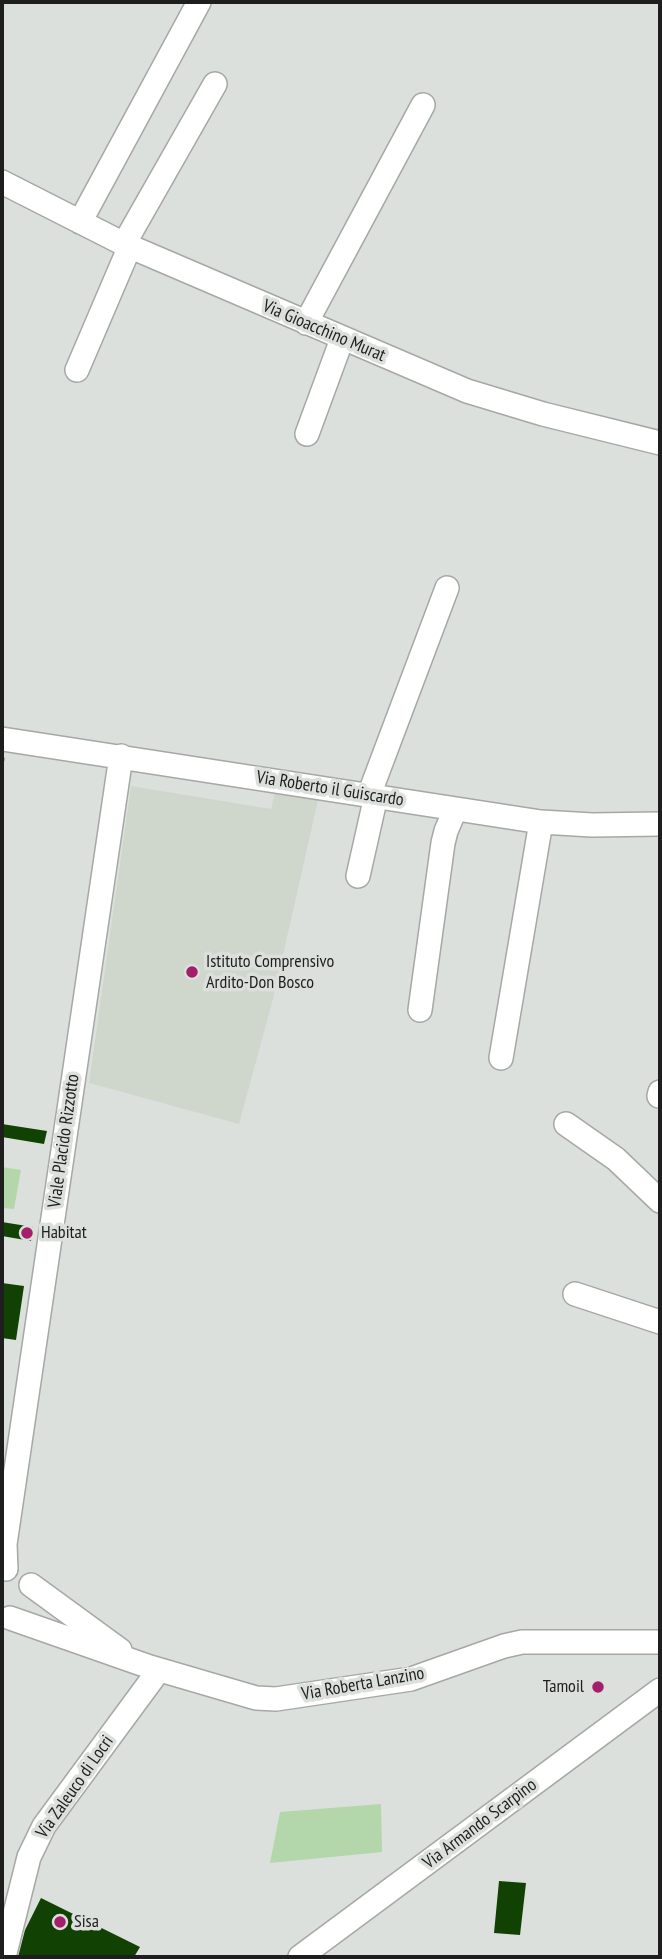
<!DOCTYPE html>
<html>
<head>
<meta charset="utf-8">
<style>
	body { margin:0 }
	#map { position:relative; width:662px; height:1959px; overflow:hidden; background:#dce0dc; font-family:"PT Sans Narrow",sans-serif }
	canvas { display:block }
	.frame { position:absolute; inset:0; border:4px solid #1d1e1d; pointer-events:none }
</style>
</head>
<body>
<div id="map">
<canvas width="662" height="1959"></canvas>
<div class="frame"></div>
</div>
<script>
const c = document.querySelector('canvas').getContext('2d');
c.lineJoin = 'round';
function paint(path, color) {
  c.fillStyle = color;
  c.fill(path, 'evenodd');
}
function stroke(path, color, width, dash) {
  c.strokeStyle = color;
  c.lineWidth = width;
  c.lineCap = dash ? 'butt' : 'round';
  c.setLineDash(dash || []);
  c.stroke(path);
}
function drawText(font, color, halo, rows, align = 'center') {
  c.font = font + ' "PT Sans Narrow",sans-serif';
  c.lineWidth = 7;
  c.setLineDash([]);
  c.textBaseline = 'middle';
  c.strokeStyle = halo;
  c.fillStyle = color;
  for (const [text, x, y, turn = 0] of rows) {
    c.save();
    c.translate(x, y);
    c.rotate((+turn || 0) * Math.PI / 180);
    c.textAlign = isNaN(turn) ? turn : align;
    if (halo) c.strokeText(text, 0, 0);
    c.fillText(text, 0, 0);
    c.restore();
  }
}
const built = new Path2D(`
	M131,786L271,809L276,789L319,796L273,999L239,1124L89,1083Z`);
const green = new Path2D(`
	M2,1167L21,1170L14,1209L2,1208Z
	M381,1804L382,1852L270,1863L280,1812Z`);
const building = new Path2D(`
	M2,1124L47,1131L44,1144L2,1137Z
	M2,1222L33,1227L31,1241L2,1236Z
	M2,1283L24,1286L16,1340L2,1338Z
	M499,1881L526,1883L520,1935L494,1933Z
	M41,1898L140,1947L134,1957H18L25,1930Z`);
const path = new Path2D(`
	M2,768L4,757`);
const minor = new Path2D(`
	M2,182L124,244L467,391L543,414L660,443
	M80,222L199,2
	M124,244L215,84
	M306,323L423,105
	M77,370L130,246
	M307,434L342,339
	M2,739L541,822L592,825L660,824
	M369,795L447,588
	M358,876L376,796
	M420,1010L443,843L446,831L455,810
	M501,1058L541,822
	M659,1096L660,1092
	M566,1124L616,1159L660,1201
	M575,1294L660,1322
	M6,1569L5,1544L121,756
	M31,1585L120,1650
	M10,1618L150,1667L256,1698L276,1699L411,1679L504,1646L522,1642H660
	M4,1957L29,1857L44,1826L159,1670
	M300,1957L660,1690`);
const markers = [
	[192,972,7,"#a41f6b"],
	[27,1233,7,"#a41f6b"],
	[598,1687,7,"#a41f6b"],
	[60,1922,7,"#a41f6b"]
];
const streetNames = [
	["Via Gioacchino Murat",324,331,23],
	["Via Roberto il Guiscardo",330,789,9],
	["Viale Placido Rizzotto",64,1141,-82],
	["Via Roberta Lanzino",363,1684,-10],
	["Via Zaleuco di Locri",75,1787,-55],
	["Via Armando Scarpino",480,1824,-37]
];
const poiNames = [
	["Istituto Comprensivo",206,962],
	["Ardito-Don Bosco",206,983],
	["Habitat",41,1233],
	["Tamoil",584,1687,"right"],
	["Sisa",74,1922]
];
paint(built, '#cfd7cd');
paint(green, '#b3d7ab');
paint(building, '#124104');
stroke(minor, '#a5a8a4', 26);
stroke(path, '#9ea19e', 2.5, [3.5, 3.5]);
stroke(minor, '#fff', 23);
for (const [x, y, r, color] of markers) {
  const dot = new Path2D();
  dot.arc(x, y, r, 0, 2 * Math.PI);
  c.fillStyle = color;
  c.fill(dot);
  stroke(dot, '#dce0dc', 2.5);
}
drawText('18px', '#1d1e1d', '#dce0dc', streetNames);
drawText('18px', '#1d1e1d', '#dce0dc', poiNames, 'left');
</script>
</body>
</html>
